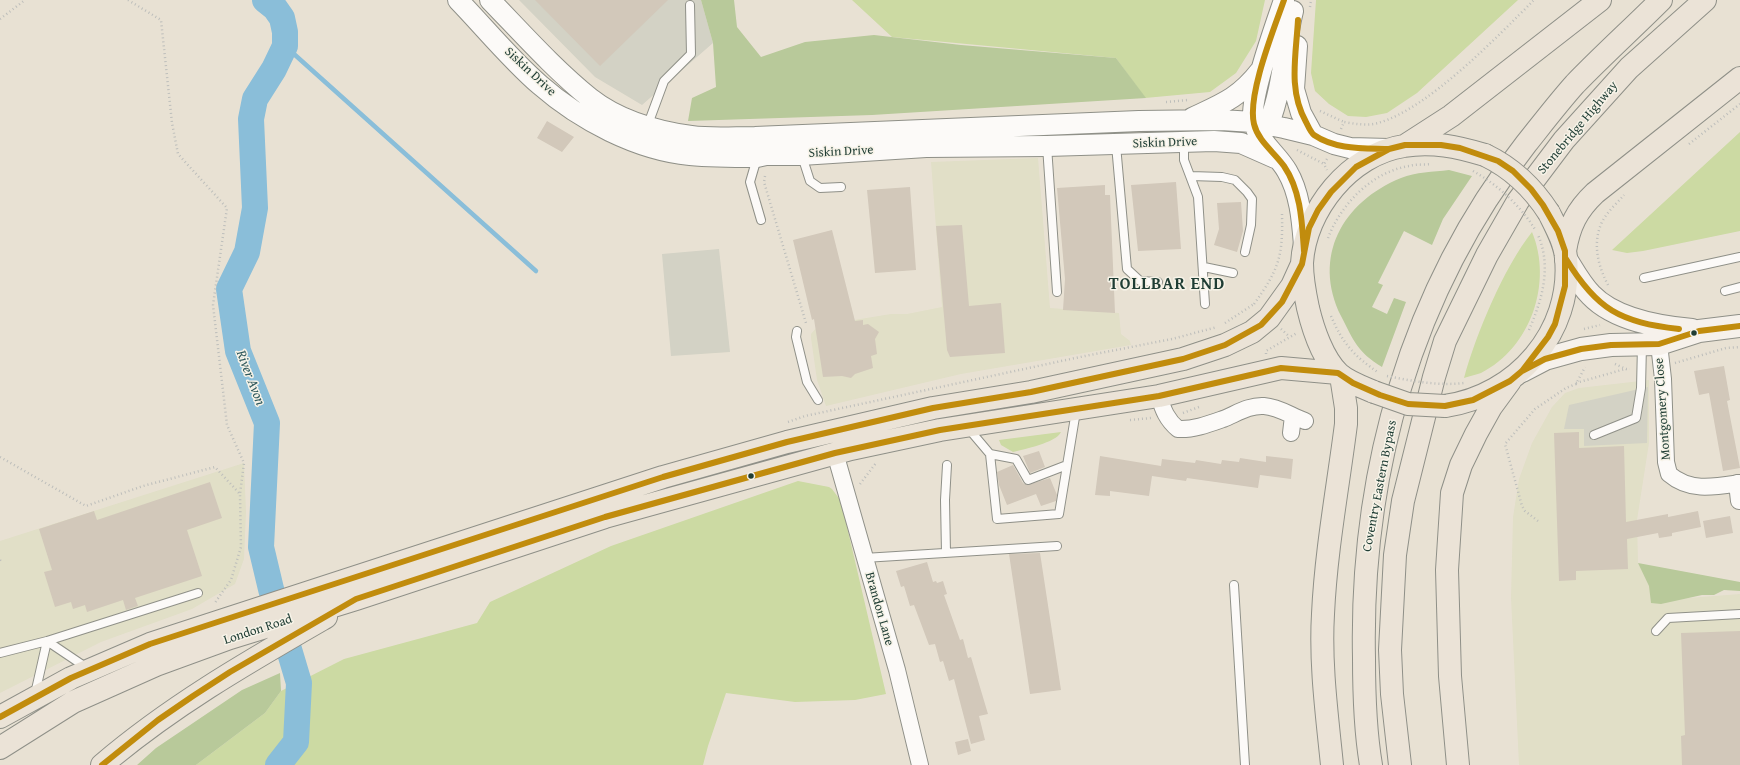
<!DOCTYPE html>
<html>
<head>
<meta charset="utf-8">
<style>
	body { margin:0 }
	canvas { display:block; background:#e8e1d3 }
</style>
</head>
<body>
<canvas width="1740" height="765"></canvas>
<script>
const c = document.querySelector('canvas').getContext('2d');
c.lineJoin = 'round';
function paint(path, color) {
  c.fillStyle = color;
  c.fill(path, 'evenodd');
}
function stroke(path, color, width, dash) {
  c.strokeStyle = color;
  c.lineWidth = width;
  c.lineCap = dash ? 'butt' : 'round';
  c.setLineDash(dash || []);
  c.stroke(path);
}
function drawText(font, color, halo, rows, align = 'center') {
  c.font = font + ' "Gentium Book Plus",serif';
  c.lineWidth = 3;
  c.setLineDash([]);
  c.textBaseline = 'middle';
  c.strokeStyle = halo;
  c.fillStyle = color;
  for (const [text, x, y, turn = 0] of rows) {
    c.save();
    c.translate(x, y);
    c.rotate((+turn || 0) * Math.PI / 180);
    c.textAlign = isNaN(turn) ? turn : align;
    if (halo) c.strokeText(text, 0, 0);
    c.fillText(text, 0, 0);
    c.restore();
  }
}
const built = new Path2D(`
	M1038,158L1050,308L1119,313L1121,334L1130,341L1131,345L961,374L826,406L817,380L811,338V334L816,328L848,321L891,314H907L942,307L931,162Z
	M1649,380V443L1637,520L1638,563L1661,604L1676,599L1740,594V765H1519L1511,598L1513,517L1519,479L1532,443L1552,407L1565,393L1579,388Z
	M244,463L246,512L244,559L235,584L192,609L101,642L0,693V541Z`);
const industrial = new Path2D(`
	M519,0H701L713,43L642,105L595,77Z
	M719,249L730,352L671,356L662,254Z
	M1648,387L1647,443L1584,446V429H1564L1569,405Z`);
const green = new Path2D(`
	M852,0H1265L1256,41L1236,73L1210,92L1145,98L1116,58L892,37Z
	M1316,0H1518L1417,93L1387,113L1366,117L1348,116L1329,104L1315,91L1311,73Z
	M1740,132V231L1643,251L1627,253L1612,250Z
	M1532,232C1553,282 1531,348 1481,373C1476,375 1469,376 1464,378C1476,334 1504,267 1532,232Z
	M1061,432C1056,443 1024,449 1013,452L1001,445L999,440Z
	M798,481L829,487L832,489L841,501L886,694L855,700L795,702L726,693L708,746L703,765H196L265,713L281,691L344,659L477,623L490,602L611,546Z`);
const forest = new Path2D(`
	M701,0H734L737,27L761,57L805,42L874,35L961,45L1116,58L1146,98L872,115L688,121L692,98L716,87L713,43Z
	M1449,170L1472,176L1443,219L1432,245L1404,231L1378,283L1383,285L1372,307L1387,314L1394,298L1406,302L1382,367C1357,352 1354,341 1341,316C1312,257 1342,202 1401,178C1416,172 1433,172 1449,170Z
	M1638,563L1740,582V591L1724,590L1714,595H1702L1661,604L1651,603L1649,586Z
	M280,673L281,691L265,713L196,765H137L156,748L242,690Z`);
const stream = new Path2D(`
	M285,46L536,271`);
const river = new Path2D(`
	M265,0L275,8L282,18L285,32V46L274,69L255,99L251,119L255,208L247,252L229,289L238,351L267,423L261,547L271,589L299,683L296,742L278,765`);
const building = new Path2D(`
	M535,0H668L600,66Z
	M547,121L574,137L562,152L537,138Z
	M1176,182L1181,249L1138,251L1131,185Z
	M1105,185V195H1110L1115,313L1063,310L1065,279L1057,188Z
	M910,187L916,270L875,273L867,190Z
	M1241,202L1243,231L1237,252L1214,245L1219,229L1217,203Z
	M962,225L969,306L1001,303L1005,353L950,357L947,350L936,226Z
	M832,230L855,321L863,320V325L868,324L879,332L875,339L877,354L871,356L873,368L855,374L851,378L842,376L823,377L814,319L812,320L793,240Z
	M1724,366L1730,400L1727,401L1740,468L1723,471L1709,393L1699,395L1694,371Z
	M1579,432V448L1624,446L1626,522L1668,514V517L1698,511L1701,527L1672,533V536L1659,538L1658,533L1627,539L1628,569L1576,571V580L1559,581L1554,433Z
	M1039,451L1045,467L1030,473L1023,456Z
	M1100,456L1161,466L1162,459L1195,463L1196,460L1221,464L1222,460L1239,462L1240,458L1266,462V456L1293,459L1291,479L1260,475L1258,488L1187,478L1186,481L1152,476L1149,496L1110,491V496L1095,495Z
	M1013,465L1023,483L1027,485L1050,478L1057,495L1056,501L1041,506L1036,494L1007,505L999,485L997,472Z
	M210,482L222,518L187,530L202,576L135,598L138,606L126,610L123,600L87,612L85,605L73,609L71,602L55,607L44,572L52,570L39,529L94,511L97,520Z
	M1730,516L1733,533L1706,538L1703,521Z
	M1040,553L1061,690L1030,694L1009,554Z
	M927,562L933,582L936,581L937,583L943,581L947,594L944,595L960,640L963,639L968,658L971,657L988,714L979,716L985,740L971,744L954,679L949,681L943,661L940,662L935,644L929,645L914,605L910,606L904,586L901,587L896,571Z
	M1740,631V765H1682L1681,736L1685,735L1681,633Z
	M968,739L971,751L958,755L955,742Z`);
const path = new Path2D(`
	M128,0L161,20L172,123L178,154L227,208L213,305L227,425L244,463L240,494
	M1310,7L1311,0
	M0,19L25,0
	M1166,102L1188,100
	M1320,111L1344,122
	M1341,129L1344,122C1356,124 1367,126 1378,123C1428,109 1497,37 1534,0
	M1689,144L1740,104
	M1297,150L1324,164
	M1327,159L1324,164L1327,170
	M765,176L764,182L806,323
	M1328,238C1341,204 1372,172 1409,166C1416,164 1424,165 1431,164
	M1608,285C1598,266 1592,243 1602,222C1607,212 1617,203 1624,195
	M1254,304C1279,269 1283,257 1282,214
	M1331,316C1343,344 1354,356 1379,373
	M1225,323L1254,304
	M1281,329L1290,337
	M1584,329L1600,325
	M1529,330C1542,300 1552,267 1538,235
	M1266,354V351L1297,333
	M1675,363L1726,348L1740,347
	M1615,364L1626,369H1630
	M1576,383L1625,369
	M1183,413L1199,407
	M1130,420L1151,418
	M788,422L805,416L1080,357L1172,339L1217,327
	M0,457L86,506L143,486L215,467L240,494L241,547L231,580L214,604
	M860,484L876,463
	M1538,521L1525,511L1522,506L1505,444L1535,409L1566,388L1576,384L1585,367
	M0,560L2,563`);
const service = new Path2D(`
	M647,127L664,81L691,54L690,5
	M1184,142V160L1198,197L1205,304
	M1116,145L1127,269L1140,281L1158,282
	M1047,146L1057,292
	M802,156L810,181L820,188L841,187
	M757,158L750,182L761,220
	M1191,176L1222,177L1235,180L1247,192L1252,199L1251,225L1245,252
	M1204,267L1233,273
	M1644,278L1740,257
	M1725,291L1740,287
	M797,331L796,337L807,382L818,400
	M968,428L990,454L997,519L1059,514L1076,411
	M1594,435L1636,418L1641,388L1642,345
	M990,454L1016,459L1028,480L1067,465
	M946,553L945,500L947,465
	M864,558L1057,546
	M1234,585L1245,765
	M1656,631L1668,618L1740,614
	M0,653L47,641L198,593
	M35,694L47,641L87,668`);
const minor = new Path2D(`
	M1659,344L1663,379L1666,462L1669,474C1690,492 1714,487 1740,483
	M1159,396C1163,410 1167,420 1178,429C1193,430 1209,424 1223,419C1236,414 1249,405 1264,406C1279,407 1291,416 1305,421
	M1291,433L1293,416
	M835,453L897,670L920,765
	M1737,483L1739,501`);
const tertiary = new Path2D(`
	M458,0C485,28 511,60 540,85C580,120 637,150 690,155C712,157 735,157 757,157L766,155H801L926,147L1047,146L1214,141L1241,143L1275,158
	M490,0C522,33 554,69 590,98C618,120 656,131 691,136C712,139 734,137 755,137L1139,121L1221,120L1253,122L1284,128L1313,135L1334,144L1350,148L1389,149
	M1284,0C1276,24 1247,102 1254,124C1260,143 1278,155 1287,171C1300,193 1302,220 1304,245
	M1297,46L1294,89L1301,113L1313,135
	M1192,118C1222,104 1239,98 1260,71
	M1258,133C1262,130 1267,127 1269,123C1283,88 1284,47 1293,11`);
const secondary = new Path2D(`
	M1566,259C1574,272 1581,285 1591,295C1615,320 1659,327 1692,330
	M1522,371L1545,359L1581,349L1611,345L1659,344L1699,331L1740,326`);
const trunk = new Path2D(`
	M1406,145L1451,116L1600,0
	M1565,251C1569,226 1577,210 1595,193L1740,78
	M1374,392C1362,387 1348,382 1339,374C1323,359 1313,329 1308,308C1305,294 1302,278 1302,263C1305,210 1350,154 1404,146C1432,141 1458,147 1485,155
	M1445,406C1516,396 1573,332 1566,258C1565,243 1556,227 1549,213
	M0,717L71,678L150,644L663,477L787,442L933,408L1031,392L1183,359L1225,345L1252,332L1269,318L1292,286L1302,264
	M0,748L73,702L156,665L230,638L356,599L605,517L851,449L940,430L1159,396L1281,368L1338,373
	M102,765C171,706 248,662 326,617
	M1332,765C1327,715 1320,664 1323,614C1326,550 1338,487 1346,424V408L1341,376
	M1371,765C1365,730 1364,693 1364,658C1360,473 1411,291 1526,144C1542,124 1558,103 1575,84C1603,55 1633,28 1661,0
	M1400,765L1392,694L1390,650L1395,555L1403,501L1434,377L1445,341L1487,255L1518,201L1564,140L1629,68L1705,0
	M1458,765L1450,676L1447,570L1452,493L1461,465L1476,434L1491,407L1510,381`);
const pathBridge = new Path2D(`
	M1473,171C1498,185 1521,206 1536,231
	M1387,376C1412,381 1438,386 1464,383`);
const trunkBridge = new Path2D(`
	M1485,155C1512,168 1533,188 1549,213
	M1374,392L1408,404L1445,406`);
const bus1 = new Path2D(`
	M1284,0C1274,29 1247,95 1254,124C1258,141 1274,152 1284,166C1301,191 1302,222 1304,251
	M1298,20C1296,56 1288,90 1306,122C1308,126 1311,133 1314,135C1336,150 1364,148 1389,149
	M1566,259C1597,310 1620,322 1679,329
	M1522,371L1545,359L1581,349L1611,345L1659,344L1699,331L1740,326
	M0,717L71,678L150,644L663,477L787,442L933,408L1031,392L1183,359L1225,345L1261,325L1282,302L1302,264L1309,228L1318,210L1331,192L1356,167L1389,149L1405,145H1441L1460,148L1498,161L1513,171L1531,189L1543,205L1558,231L1565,251V286L1555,324L1548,337L1522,371L1510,381L1473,400L1445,406L1408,404L1380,395L1353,383L1338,373L1281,368L1159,396L940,430L835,453L605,517L356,599L230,672L193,696L158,720L102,765`);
const markers = [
	[1694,333,3.5,"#1f3d34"],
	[751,476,3.5,"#1f3d34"]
];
const streetNames = [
	["Siskin Drive",530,72,43],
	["Stonebridge Highway",1578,128,-50],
	["Siskin Drive",1165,143,-2],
	["Siskin Drive",841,152,-3],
	["Montgomery Close",1663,409,-94],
	["Coventry Eastern Bypass",1380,486,-79],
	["Brandon Lane",879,609,74],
	["London Road",258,630,-18]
];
const waterNames = [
	["River Avon",250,378,69]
];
const districtNames = [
	["TOLLBAR END",1167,285]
];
paint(built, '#e1dfc7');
paint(industrial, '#d3d2c5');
paint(green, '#ccdaa3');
paint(forest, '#b8c99a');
stroke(stream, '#8abed9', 4.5);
stroke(river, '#8abed9', 26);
paint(building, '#d2c8ba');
stroke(service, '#8f9088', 10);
stroke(minor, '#8f9088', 18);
stroke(tertiary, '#8f9088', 22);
stroke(secondary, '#8f9088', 24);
stroke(trunk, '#8f9088', 24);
stroke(path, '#bdbebb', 2.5, [1, 3]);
stroke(service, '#fcfaf8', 8);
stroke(minor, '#fcfaf8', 16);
stroke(tertiary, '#fcfaf8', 20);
stroke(secondary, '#f6f1eb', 22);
stroke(trunk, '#ebe3d7', 22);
stroke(trunkBridge, '#8f9088', 24, []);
stroke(pathBridge, '#bdbebb', 2.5, [1, 3]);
stroke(trunkBridge, '#ebe3d7', 22);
stroke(bus1, '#c18c0d', 6);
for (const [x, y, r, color] of markers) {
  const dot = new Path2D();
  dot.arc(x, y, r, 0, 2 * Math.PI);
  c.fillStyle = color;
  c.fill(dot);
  stroke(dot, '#f7f3e8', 1.5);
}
drawText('13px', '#1f3d34', '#f7f3e8', streetNames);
drawText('italic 14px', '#305a5e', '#f7f3e8', waterNames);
c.letterSpacing = '1px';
drawText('bold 17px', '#1f3d34', '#f7f3e8', districtNames);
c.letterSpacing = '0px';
</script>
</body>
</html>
